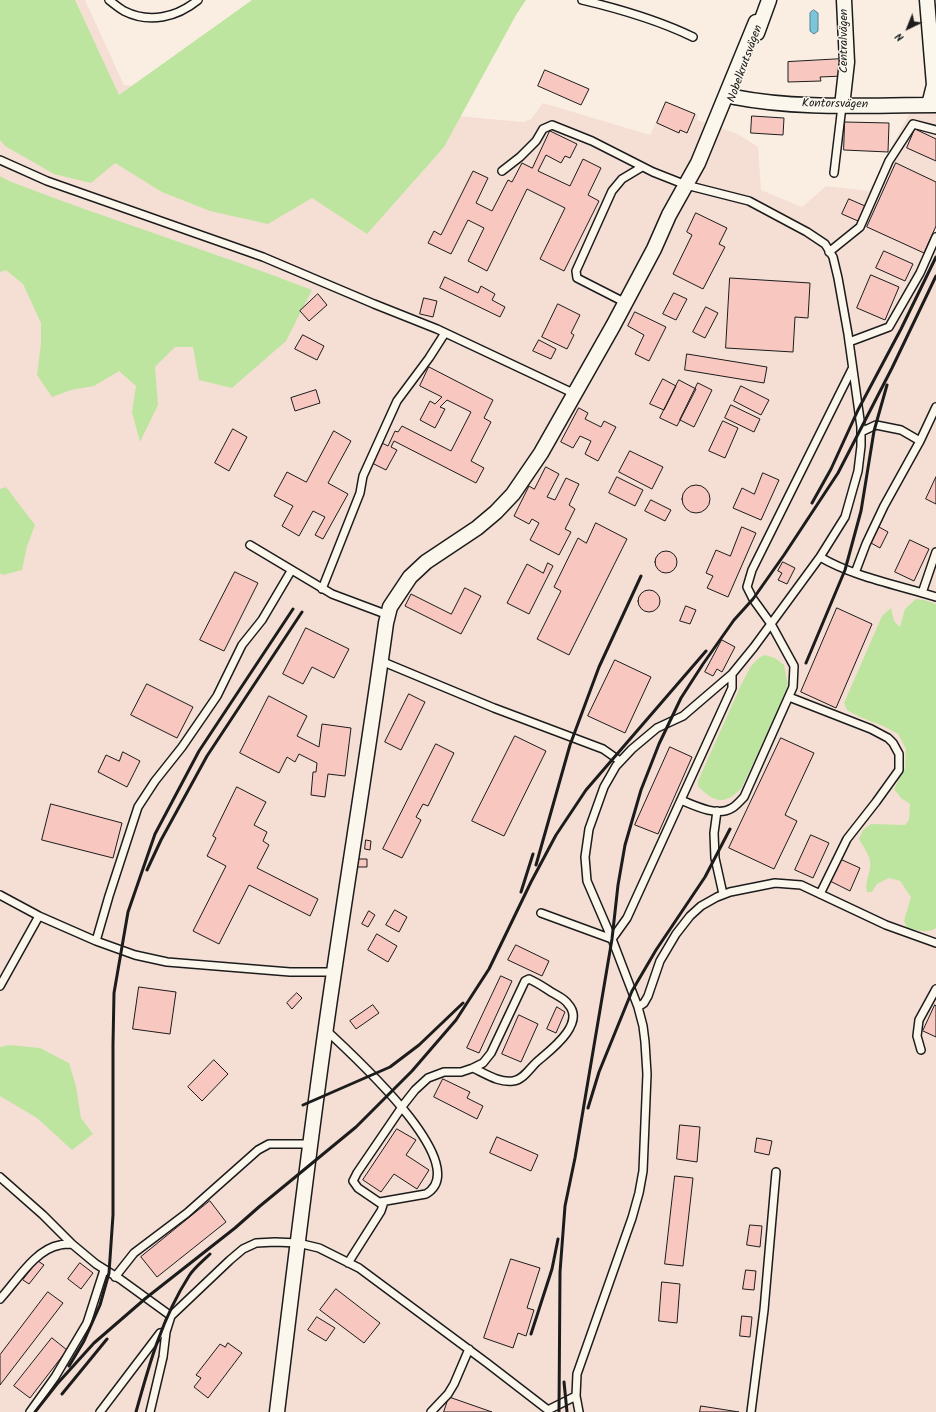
<!DOCTYPE html>
<html>
<head>
<meta charset="utf-8">
<style>
	body { margin:0 }
	#map { position:relative; width:936px; height:1412px; overflow:hidden; background:#faeee3; font-family:Kalam,sans-serif }
	canvas { display:block }
	.north { position:absolute; left:888px; top:8px; width:40px; height:40px; -webkit-text-stroke:3px #fbf7ec; paint-order:stroke; rotate:223deg; font-size:11px; font-weight:700; line-height:16px; text-align:center; color:#1c1c1c }
	.north::after { content:''; display:block; margin:auto; width:14px; height:18px; background:#1c1c1c; clip-path:polygon(50% 0,100% 100%,50% 72%,0 100%) }
</style>
</head>
<body>
<div id="map">
<canvas width="936" height="1412"></canvas>
<div class="north">N</div>
</div>
<script>
const c = document.querySelector('canvas').getContext('2d');
c.lineJoin = 'round';
function paint(path, color) {
  c.fillStyle = color;
  c.fill(path, 'evenodd');
}
function stroke(path, color, width, dash) {
  c.strokeStyle = color;
  c.lineWidth = width;
  c.lineCap = dash ? 'butt' : 'round';
  c.setLineDash(dash || []);
  c.stroke(path);
}
function drawText(font, color, halo, rows, align = 'center') {
  c.font = font + ' Kalam,sans-serif';
  c.lineWidth = 3;
  c.setLineDash([]);
  c.textBaseline = 'middle';
  c.strokeStyle = halo;
  c.fillStyle = color;
  for (const [text, x, y, turn = 0] of rows) {
    c.save();
    c.translate(x, y);
    c.rotate((+turn || 0) * Math.PI / 180);
    c.textAlign = isNaN(turn) ? turn : align;
    if (halo) c.strokeText(text, 0, 0);
    c.fillText(text, 0, 0);
    c.restore();
  }
}
const built = new Path2D(`
	M0,0H85L124,85L523,122L531,119L543,103L650,135L666,102L698,115L697,120L738,134L758,147L761,190L802,207L826,186L869,191L911,110L936,111V1412H0Z`);
const green = new Path2D(`
	M0,0H75L119,95L252,0H526L516,15L444,147L367,234L312,198L268,224L210,211L162,192L115,163L91,183L54,174L5,146L0,140Z
	M0,176L9,181C109,220 212,251 312,290L286,341L232,388L199,380L193,347H175L155,367L158,405L140,442L132,412L136,386L119,371L94,386L71,390L52,397L37,375L41,343V323L23,284L6,270L0,272Z
	M6,487L35,525L27,546L22,570L3,575L0,573V489Z
	M916,599L924,600L936,604V928C928,934 916,930 907,928L904,921L911,897L900,881L889,878L877,884L872,892H867C864,880 872,873 870,861C870,856 862,845 859,839L863,830L871,824L905,825L909,820L910,804L901,798L894,789L905,768L906,749L898,734L883,726L860,717L847,710L844,703L882,616L891,608L894,621L900,627L905,609Z
	M765,655L775,658L784,665L788,685L782,701L742,787C726,806 714,803 698,786V781L742,683L751,666L760,657Z
	M10,1045L40,1048L69,1063L76,1086L81,1118L93,1134L72,1150L37,1118L0,1096V1047Z`);
const water = new Path2D(`
	M814,10L818,13V31L814,34L810,31V13Z`);
const building = new Path2D(`
	M842,59L843,76L820,77L821,81L788,82V62Z
	M545,70L589,89L581,105L538,86Z
	M666,102L695,114L687,133L680,130L679,133L657,123Z
	M752,116L784,118L783,135L751,133Z
	M845,122L889,123L888,152L844,150Z
	M915,129L936,139V161L907,148Z
	M550,131L577,144L570,158L565,156L561,163L546,155L538,171L570,186L583,159L601,168L588,195L599,201L564,271L540,259L565,208L527,189L487,271L468,261L484,228L468,220L451,254L428,243L434,231L441,235L473,171L488,178L476,203L492,211L508,180L512,182L522,163L532,168Z
	M896,163L936,182V226L924,253L867,227Z
	M849,199L865,206L858,221L842,214Z
	M696,213L727,228L719,244L725,247L703,289L673,274L692,235L687,232Z
	M884,251L913,264L905,281L876,268Z
	M871,275L899,287L885,320L857,308Z
	M445,277L478,293L481,286L495,294L492,300L505,307L500,317L440,288Z
	M730,278L810,283L808,318L795,317L793,352L726,348Z
	M674,293L687,299L676,320L663,314Z
	M318,294L327,305L309,321L300,311Z
	M424,298L437,301L433,317L420,314Z
	M558,304L580,315L571,333L574,335L567,349L542,337Z
	M706,307L718,313L705,338L693,332Z
	M635,312L666,327L649,361L635,354L644,335L628,326Z
	M303,335L324,346L317,360L295,349Z
	M539,340L556,349L551,359L533,351Z
	M687,354L767,367L764,383L685,370Z
	M429,367L493,400L484,418L491,422L471,461L484,468L476,483L394,441L391,447L397,450L386,470L372,463L382,443L388,446L395,431L398,432L402,426L451,451L471,412L447,400L440,407L445,409L435,428L420,420L430,401L435,404L442,397L420,386Z
	M663,379L676,386L664,410L650,404Z
	M679,380L696,389L677,426L660,418Z
	M698,383L712,390L694,427L680,420Z
	M741,386L769,400L761,415L734,401Z
	M316,390L320,403L295,411L291,398Z
	M731,405L760,419L754,432L725,418Z
	M579,408L588,413L585,419L601,427L604,421L616,427L598,461L585,454L591,441L580,436L573,448L561,442Z
	M723,421L738,428L725,458L709,451Z
	M233,429L247,437L229,471L215,463Z
	M334,431L351,441L328,483L348,494L323,539L315,535L325,517L313,511L299,536L282,526L293,506L274,496L287,472L306,482Z
	M630,451L663,467L652,489L619,472Z
	M546,467L559,474L547,497L555,500L566,478L579,484L569,505L575,509L565,529L571,532L559,555L530,540L539,523L532,519L529,524L514,516L529,486L534,489Z
	M763,473L779,480L761,520L733,508L742,488L754,494Z
	M617,477L643,490L635,506L609,493Z
	M936,477V504L926,499Z
	M682 499a14 14 0 1 1 28 0a14 14 0 1 1-28 0Z
	M651,500L671,510L665,521L645,511Z
	M596,523L627,539L569,655L537,639L561,591L554,587L578,538L586,543Z
	M742,527L756,533L728,597L707,588L713,576L706,573L716,550L730,556Z
	M879,527L888,532L880,548L871,543Z
	M910,540L929,549L914,581L895,572Z
	M655 562a11 11 0 1 1 22 0a11 11 0 1 1-22 0Z
	M783,562L795,568L787,584L778,580L782,573L778,571Z
	M548,563L553,566L529,614L507,603L527,564L543,573Z
	M235,572L258,583L224,651L200,640Z
	M465,588L481,596L461,634L405,606L411,594L451,614Z
	M638 601a11 11 0 1 1 22 0a11 11 0 1 1-22 0Z
	M686,606L696,610L690,624L680,621Z
	M837,608L872,624L836,708L801,692Z
	M306,628L349,649L334,678L312,667L303,684L283,674Z
	M722,640L735,647L722,672L717,669L713,676L705,672Z
	M615,660L651,677L625,733L588,716Z
	M147,684L193,707L177,738L131,715Z
	M409,694L425,702L401,750L385,742Z
	M269,696L307,716L297,736L319,747L322,724L351,728L345,776L328,774L325,797L311,795L313,772H316L317,763L299,754L295,762L287,757L279,773L240,753Z
	M515,736L546,751L504,836L472,821Z
	M781,738L814,753L785,815L797,821L774,869L729,848Z
	M436,744L454,753L428,806L423,804L416,817L421,820L402,858L383,849Z
	M670,747L692,757L658,834L635,825Z
	M123,752L140,761L127,787L98,772L106,755L119,761Z
	M237,787L266,802L254,825L267,832L263,841L269,845L257,868L318,899L310,916L249,885L219,944L193,931L226,866L207,856L216,838L213,836Z
	M51,804L122,823L113,858L42,840Z
	M811,835L829,843L813,878L795,870Z
	M366,840L371,841L370,850L365,849Z
	M358,859H367V867H357Z
	M840,859L860,868L850,891L830,881Z
	M395,910L407,917L399,932L386,925Z
	M369,911L375,915L368,927L362,924Z
	M377,934L397,946L388,962L368,950Z
	M516,945L549,961L542,976L508,960Z
	M501,976L512,981L479,1053L467,1048Z
	M139,987L176,992L170,1034L133,1029Z
	M297,993L302,998L292,1009L287,1003Z
	M373,1005L379,1013L356,1029L350,1021Z
	M935,1005L936,1006V1037L923,1031Z
	M557,1007L565,1012L556,1033L547,1029Z
	M519,1015L538,1024L521,1062L502,1054Z
	M214,1060L228,1074L202,1101L188,1087Z
	M443,1079L470,1092L467,1098L483,1106L477,1119L434,1097Z
	M680,1125L700,1127L697,1162L677,1159Z
	M397,1129L416,1140L406,1155L429,1170L417,1189L394,1174L381,1192L363,1180Z
	M497,1137L538,1155L531,1171L490,1153Z
	M757,1138L772,1141L769,1155L755,1152Z
	M675,1176L693,1178L683,1266L665,1264Z
	M210,1201L226,1222L157,1277L141,1257Z
	M750,1225L762,1226L760,1247L747,1245Z
	M511,1259L540,1268L527,1308L534,1310L526,1336L518,1333L513,1348L484,1338Z
	M38,1261L44,1265L29,1284L23,1280Z
	M80,1263L93,1273L81,1289L68,1279Z
	M746,1270L756,1271L754,1290L743,1289Z
	M662,1282L680,1284L677,1323L659,1321Z
	M336,1289L380,1323L364,1343L320,1310Z
	M48,1292L63,1303L0,1385V1355Z
	M742,1316L752,1317L750,1337L740,1336Z
	M317,1317L335,1328L326,1341L308,1330Z
	M52,1338L67,1350L30,1398L14,1386Z
	M228,1343L242,1353L208,1398L194,1387L201,1378L196,1375L220,1344L225,1347Z
	M449,1397L492,1412H444Z
	M701,1406L739,1412H700Z`);
const lane = new Path2D(`
	M109,0C114,4 119,8 124,11C150,24 177,17 198,0
	M582,0C620,9 658,20 693,37
	M0,160L47,181L263,257L374,304L437,329L575,394
	M502,171L520,157L536,141L543,129L552,125L592,141L653,172L686,185L749,201L807,232L825,244L833,257L838,278L848,334L861,427V446L858,471L845,517L820,557L754,647L732,674L683,716L657,728L632,749L616,766L604,787L589,829L585,857L587,881L612,939L638,1007L643,1026L645,1042L647,1074L643,1171L639,1193L632,1218L577,1374L576,1396L579,1412
	M834,173L842,106
	M829,252L860,227L889,161L913,124L936,130
	M626,303L577,278L576,271L612,191L622,179L642,167
	M849,342L889,327L920,273L936,237
	M861,432L876,425L901,430L920,441
	M250,545L332,594L388,615
	M820,557C854,577 898,585 936,597
	M855,573L866,544L884,506L920,441L936,407
	M322,589L360,493L363,476L397,401L429,358L445,333
	M922,593L936,552
	M381,661L494,708L603,749L620,761
	M789,697L871,729L888,738L893,743L899,754V770L876,802L847,839L820,894
	M681,800C695,806 718,817 732,808C736,806 740,801 744,797L793,687L794,666L771,624L753,599L747,587L752,570L852,369
	M717,811L714,833L715,858L723,894
	M0,895L39,916L96,941L135,955L167,962L290,972H334
	M541,913L612,939L627,918L732,688V674
	M96,941L109,896L138,807L155,781L182,747L217,696L242,645L262,620L291,571
	M0,986L39,916
	M638,1007L644,1003L648,996L660,961L676,934L690,916L701,906L717,897L730,892L775,883L801,885L886,925L936,943
	M326,1030C349,1052 476,1165 426,1194L380,1202
	M921,1050L917,1036L919,1020L936,989
	M0,1177L43,1215L72,1244L96,1264L120,1279L171,1316
	M348,1263L381,1211L383,1205L358,1188L353,1181L357,1173L404,1104L415,1090L428,1078L444,1072H461L473,1068L483,1063L491,1053L525,981L529,979C538,983 545,988 553,993C558,996 565,999 568,1004C586,1023 552,1049 539,1060C531,1066 524,1080 513,1081C499,1083 486,1074 473,1068
	M115,1277L134,1253L187,1213L258,1150L269,1144H310
	M0,1299C16,1282 35,1249 60,1245C64,1244 68,1244 72,1244
	M548,1410L576,1396
	M30,1412L55,1377L87,1323L104,1270
	M100,1412L160,1333L166,1332
	M150,1412L163,1357L166,1332L171,1316L230,1260L243,1249L256,1243L275,1242L298,1243L319,1248L359,1268L487,1363L548,1410
	M431,1412L448,1394L454,1384L469,1349
	M751,1412L764,1310L776,1172`);
const street = new Path2D(`
	M927,0L934,85L929,105
	M757,33L769,0
	M734,97C801,110 868,105 936,105
	M842,106L847,62L844,0
	M277,1412C295,1265 312,1118 334,972C351,856 370,740 386,623L390,607L410,577L426,562L477,528L496,512L513,494L541,453L613,326L654,249L669,215L698,163L756,22`);
const rail = new Path2D(`
	M812,503L831,469L858,410L901,329L936,257
	M806,663L845,570L861,511L874,431L887,385
	M536,865L570,745L599,667L641,576
	M147,870L161,840L207,756L302,612
	M521,892L533,854
	M303,1105L390,1067L419,1045L463,1003
	M588,1108L599,1072L632,991L656,950L705,877L730,829
	M531,1334L552,1269L558,1239
	M69,1366L84,1341L100,1305L109,1273L113,1215V1044L114,993L128,912L155,834L199,751L293,609
	M564,1382L567,1412
	M62,1394L107,1339
	M35,1412L57,1384L94,1343L146,1298L235,1228L260,1206L356,1127L412,1071L456,1020L489,969L531,882L556,835L586,790L706,651
	M136,1412C149,1365 162,1318 189,1276C194,1268 203,1261 210,1254
	M559,1412L560,1272L565,1206L575,1158L612,939L618,885L625,845L641,790L659,744L681,698L703,664L734,620L753,599L784,555L838,473L892,368L936,276`);
const streetNames = [
	["Centralvägen",845,41,-90],
	["Nobelkrutsvägen",746,64,-70],
	["Kontorsvägen",835,105,1]
];
paint(built, '#f5dfd4');
paint(green, '#bee5a0');
paint(water, '#7cc6dc');
stroke(water, '#56828f', 1);
paint(building, '#f8c8c0');
stroke(building, '#1c1c1c', 1);
stroke(lane, '#1c1c1c', 10);
stroke(street, '#1c1c1c', 17);
stroke(lane, '#fbf7ec', 7);
stroke(street, '#fbf7ec', 14);
stroke(rail, '#1c1c1c', 3);
drawText('12px', '#1c1c1c', '#fbf7ec', streetNames);
</script>
</body>
</html>
